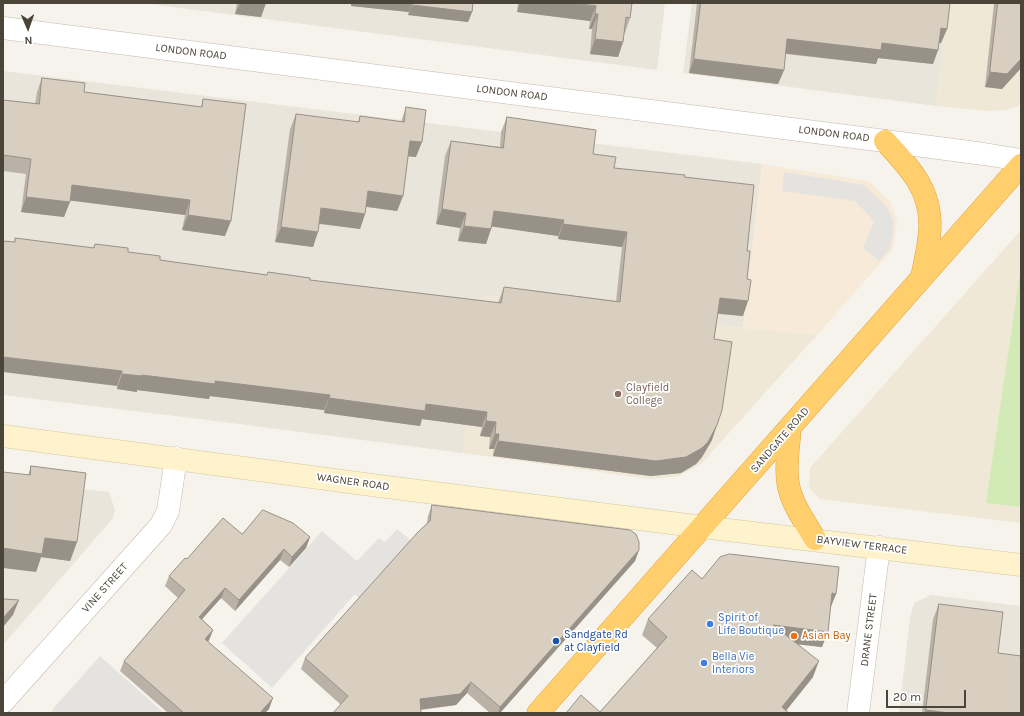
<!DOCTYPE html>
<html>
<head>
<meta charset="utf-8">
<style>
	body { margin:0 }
	#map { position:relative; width:1024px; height:716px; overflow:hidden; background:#f6f3ec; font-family:Karla,sans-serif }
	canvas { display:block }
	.frame { position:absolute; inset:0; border:4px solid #4b4439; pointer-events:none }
	.north { position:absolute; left:8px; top:8px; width:40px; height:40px; -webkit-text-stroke:3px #fff; paint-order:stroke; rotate:178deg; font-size:11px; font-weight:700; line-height:16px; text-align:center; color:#4b4439 }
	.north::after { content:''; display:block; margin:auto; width:14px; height:18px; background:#4b4439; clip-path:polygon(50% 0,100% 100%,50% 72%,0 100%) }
	.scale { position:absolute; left:886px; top:690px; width:80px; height:18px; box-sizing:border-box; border:2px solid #4b4439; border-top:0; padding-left:5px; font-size:12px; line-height:14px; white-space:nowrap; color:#4b4439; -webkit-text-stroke:3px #fff; paint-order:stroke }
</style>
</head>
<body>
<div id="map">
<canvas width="1024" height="716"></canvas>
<div class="frame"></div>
<div class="north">N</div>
<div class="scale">20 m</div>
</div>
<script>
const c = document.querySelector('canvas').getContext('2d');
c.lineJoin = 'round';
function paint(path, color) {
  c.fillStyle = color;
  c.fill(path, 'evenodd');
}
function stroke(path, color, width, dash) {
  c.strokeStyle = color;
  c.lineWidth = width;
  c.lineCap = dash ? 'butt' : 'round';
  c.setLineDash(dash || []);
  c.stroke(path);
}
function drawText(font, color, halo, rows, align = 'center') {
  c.font = font + ' Karla,sans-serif';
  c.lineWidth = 3.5;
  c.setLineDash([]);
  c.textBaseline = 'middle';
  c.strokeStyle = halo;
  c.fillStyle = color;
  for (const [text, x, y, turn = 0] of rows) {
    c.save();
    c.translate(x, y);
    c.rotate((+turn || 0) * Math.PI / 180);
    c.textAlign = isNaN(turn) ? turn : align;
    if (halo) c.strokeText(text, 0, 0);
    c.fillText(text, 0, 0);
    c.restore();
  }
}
const residential = new Path2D(`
	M142,3H665L657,70Z
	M692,3H948L936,106L683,73Z
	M3,71L762,164L743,328L484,295L463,453L200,419L3,395Z
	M3,480L109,492L115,510L113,518L3,645Z
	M931,595L1021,606V713H899L910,618L914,603Z`);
const commercial = new Path2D(`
	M762,164L869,181L890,201L897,221L893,249L817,335L743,328Z`);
const education = new Path2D(`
	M948,3H1021V103L1017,107L1004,110L987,111L936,106Z
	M1021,230V523L820,499L809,487L810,468Z
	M484,295L743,328L817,335L702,463L679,476L651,479L463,453Z`);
const green = new Path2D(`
	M1021,266V507L986,503Z`);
const parking = new Path2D(`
	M784,172L864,185L887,207L894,223L892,238L889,250L879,261L863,248L874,221L855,201L782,191Z
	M397,529L414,543L362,601L355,594L272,688L222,643L322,531L357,561L379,538L385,542Z
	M100,656L164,713H54L52,710Z`);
const street = new Path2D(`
	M3,28L885,141L984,154L1021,160
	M3,702L161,525L168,511L176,458
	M858,713L879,547`);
const secondary = new Path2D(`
	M3,436L387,487L703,527L1021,565`);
const highway = new Path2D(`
	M885,141C909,167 930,188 930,225C930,242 925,260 922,277
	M790,428C789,446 785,465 788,483C791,503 805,522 815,539
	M538,713L1021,165`);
const wall = new Path2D(`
	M237,3H266L261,17L235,14Z
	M351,3H473L472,12L468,22L408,15L409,12L351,6Z
	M518,3H632L630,18L625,33H624L623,42L618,57L590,54L592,29H589L590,21L517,12Z
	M697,3H950L947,29L941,43H939L938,50L933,64L878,58L876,64L785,54L784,70L778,84L689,73Z
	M994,3H1021V68L1002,89L985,87Z
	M42,78L84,92L201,107L203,99L225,236L182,230L185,215L70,200L64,217L21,212L26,174L3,171V100L35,104L37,92Z
	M406,107L416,157L408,156L403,196L397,211L366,207L365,214L360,229L319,224L313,247L275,242L290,129L296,114L358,122L360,116L401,122Z
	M507,117L593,154L614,168L684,177L747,251L743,316L718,314L714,339L712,440L702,457L696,464L681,473L651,476L493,456L494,449H489L490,437L480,436L482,427L422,419L420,426L324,413V410L210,396L209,399L137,390V392L117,389V386L14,242L15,238L93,248L95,244L160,260L267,275L268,272L310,280L498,303L504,287L616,301L622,247L558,239V236L492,226L486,244L458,241L460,228L436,224L445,156L451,141L500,147L501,132Z
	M31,466L77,542L70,561L41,557L36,572L28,475Z
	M432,505L639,550L635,561L500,713H490L467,693L456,705L421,710L340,704L301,669L305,658L427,523L428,516Z
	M242,534L310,537L306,548L289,567L280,560L235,611L221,598L202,619L213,630L209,640L208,642L269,709L265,713H168L120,671L124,661L178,598L165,586L169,576L187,559Z
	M702,579L836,594L830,608L822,647L798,644L813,677L786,711L600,712L657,648L642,635L648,619Z
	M939,604L998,653L1021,713H922L933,619Z`);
const shadedWall = new Path2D(`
	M240,3H266L261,17L235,14Z
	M352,3H412L409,12L351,6Z
	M520,3H569L596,6L590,21L517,12Z
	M412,5L472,12L468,22L408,15Z
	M595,14H598L592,29H589Z
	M941,28L947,29L941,43H935Z
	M595,39L623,42L618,57L590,54Z
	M787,39L882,43L938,50L933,64L878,58L876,64L782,53Z
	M694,59L784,70L778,84L689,73Z
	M1021,59V68L1002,89L985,87L990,72Z
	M410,141L422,142L416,157L404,156Z
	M72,185L190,200L185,215L66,200Z
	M368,191L403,196L397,211L362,206Z
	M26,197L70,202L64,217L21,212Z
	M321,208L365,214L360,229L316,223Z
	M442,209L466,213L460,228L436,224Z
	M494,211L564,220L558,236L488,226Z
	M188,215L231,221L225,236L182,230Z
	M563,224L627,232L622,247L558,239Z
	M464,226L491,229L486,244L458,241Z
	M281,227L318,232L313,247L275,242Z
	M720,298L748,301L743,316L714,313Z
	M3,357L122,371L117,386L3,372Z
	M122,374L215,381L330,395L324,410L210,396L209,399L137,390V392L117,389Z
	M329,398L426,404L487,412L482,427L422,419L420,426L324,413Z
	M486,421L496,422L490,437L480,436Z
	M717,425L712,440L702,457L696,464L681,473L651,476L493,456L498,441Z
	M495,434H499L494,449H489Z
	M310,537L306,548L289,567L292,557Z
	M45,538L77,542L70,561L41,557L36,572L3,568V548Z
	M284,549L280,560L235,611L239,600Z
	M639,550L635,561L500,713H498L500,707Z
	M225,588L221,598L195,627L199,617Z
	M832,593L836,594L830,609Z
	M19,600L13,615L3,627V618Z
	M773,625L828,632L822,647L767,641Z
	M213,630L209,640L201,650L205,639Z
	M819,661L813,677L784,713L782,707Z
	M471,682L467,693L456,705L416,710L420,699Z
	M273,698L269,709L265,713H260Z
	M926,710L949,713H925Z`);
const building = new Path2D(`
	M412,3H473L472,12L412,5Z
	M569,3H632L630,18L626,17L623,42L595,39L598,14H595L596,6Z
	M701,3H950L947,29L941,28L938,50L882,43L881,50L787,39L784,70L694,59Z
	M998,3H1021V59L1007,74L990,72Z
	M42,78L85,83L84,92L202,107L203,99L246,104L231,221L188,215L190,200L72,185L70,202L26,197L31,159L3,155V100L39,104Z
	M406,107L426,110L422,142L410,141L403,196L368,191L365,214L321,208L318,232L281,227L296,114L359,122L360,116L404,122Z
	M507,117L596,130L593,154L616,157L614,168L685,175L684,177L754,185L747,251H750L747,279L751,280L748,301L720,298L714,339L732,342L722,410L717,425L708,442L702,448L686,457L656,461L498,441L499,434H495L496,422L486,421L487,412L426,404L425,411L329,398L330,395L215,381V384L142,375V376L122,374V371L3,357V241L15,242V238L94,248L95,244L128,248V252L160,256V260L267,275L268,272L310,278V280L501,303L504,287L620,302L627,232L563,224L564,220L494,211L491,229L464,226L466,213L442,209L451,141L503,148Z
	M31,466L86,473L77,542L45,538L42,554L3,548V472L30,475Z
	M432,505L630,530L636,534L639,542V550L500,707L471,682L460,694L420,699L421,713H333L348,696L305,658L418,532L430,521Z
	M263,510L293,523L310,537L292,557L284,549L239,600L225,588L199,617L213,630L205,639L273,698L260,713H184L124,661L185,590L169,576L185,558L187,559L223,518L242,534Z
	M730,554L839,567L836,594L832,593L828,632L773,625L819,661L782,707L789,713H566L581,695L600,712L667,637L648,619L692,570L702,579L720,557Z
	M3,599L19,600L3,618Z
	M939,604L1003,612L998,653L1021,656V713H949L926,710Z`);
const markers = [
	[618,394,4,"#8d6e63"],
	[710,624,4,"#3f7fe0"],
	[794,636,4,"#e8710a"],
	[556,641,4,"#1a4fb4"],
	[704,663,4,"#3f7fe0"]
];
const streetNames = [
	["LONDON ROAD",191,52,7],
	["LONDON ROAD",512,93,7],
	["LONDON ROAD",834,134,7],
	["SANDGATE ROAD",780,440,-49],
	["WAGNER ROAD",353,482,8],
	["BAYVIEW TERRACE",862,545,7],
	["VINE STREET",105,588,-48],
	["DRANE STREET",869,630,-83]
];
const educationNames = [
	["Clayfield",626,388],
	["College",626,401]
];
const shopNames = [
	["Spirit of",718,618],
	["Life Boutique",718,631],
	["Bella Vie",712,657],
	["Interiors",712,670]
];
const transitNames = [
	["Sandgate Rd",564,635],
	["at Clayfield",564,648]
];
const foodNames = [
	["Asian Bay",802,636]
];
paint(residential, '#eae5da');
paint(commercial, '#f7ead8');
paint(education, '#efe8d6');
paint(green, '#d2eab5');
paint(parking, '#e5e3e0');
stroke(street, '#c2bbae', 23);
stroke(secondary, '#d6c79b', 23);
stroke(highway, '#e0a43c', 23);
stroke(street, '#fff', 22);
stroke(secondary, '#fff3cd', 22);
stroke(highway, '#ffcf6e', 22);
paint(wall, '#bab2a6');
paint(shadedWall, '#979187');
paint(building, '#d8cfc1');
stroke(building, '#979187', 1);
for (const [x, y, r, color] of markers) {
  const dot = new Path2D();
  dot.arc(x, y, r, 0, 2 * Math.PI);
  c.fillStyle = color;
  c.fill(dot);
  stroke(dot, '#fff', 1.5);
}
drawText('11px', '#4b4439', '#fff', streetNames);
drawText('11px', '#785e54', '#fff', educationNames, 'left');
drawText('11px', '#366cbe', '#fff', shopNames, 'left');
drawText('11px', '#164399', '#fff', transitNames, 'left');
drawText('11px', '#c56008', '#fff', foodNames, 'left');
</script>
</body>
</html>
